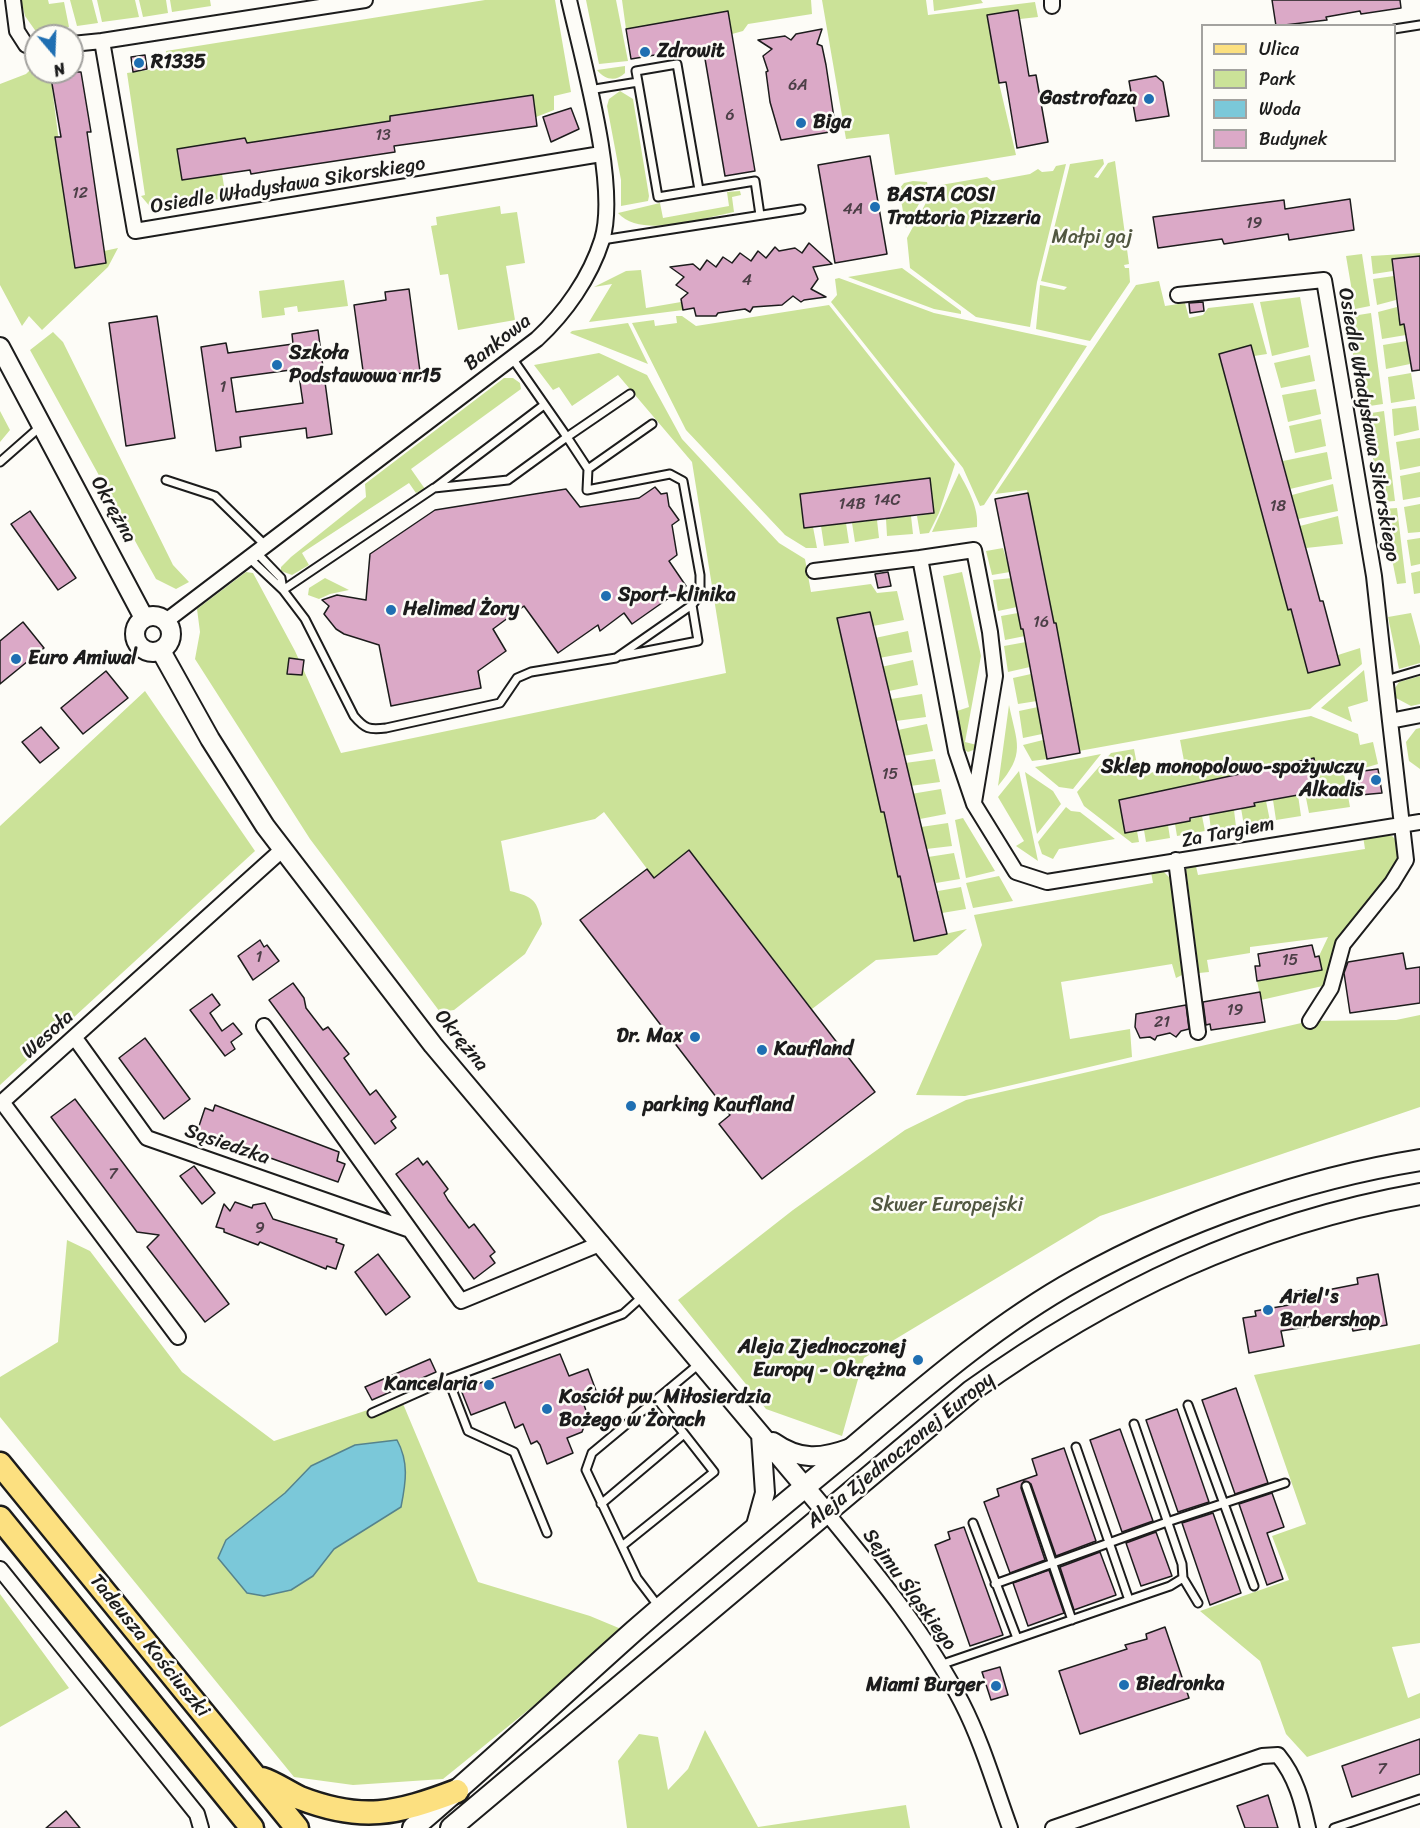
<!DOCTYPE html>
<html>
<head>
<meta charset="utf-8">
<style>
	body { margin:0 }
	#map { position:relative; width:1420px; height:1828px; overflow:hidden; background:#fdfcf7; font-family:Sriracha,sans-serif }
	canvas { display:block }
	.legend { position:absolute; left:1201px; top:24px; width:195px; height:138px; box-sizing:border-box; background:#fdfcf7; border:2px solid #a3a29f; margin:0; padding:8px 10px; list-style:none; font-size:18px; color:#1c1c1c }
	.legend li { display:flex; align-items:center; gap:12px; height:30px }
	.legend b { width:30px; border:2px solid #a3a29f }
	.north { position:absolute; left:24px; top:24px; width:60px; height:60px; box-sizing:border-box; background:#fdfcf7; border:2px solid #a3a29f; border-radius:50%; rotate:161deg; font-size:16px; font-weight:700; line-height:24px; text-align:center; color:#1c1c1c }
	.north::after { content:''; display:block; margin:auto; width:21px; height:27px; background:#1f6fb2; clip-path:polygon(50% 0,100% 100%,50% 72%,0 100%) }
</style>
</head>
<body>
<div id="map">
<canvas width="1420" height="1828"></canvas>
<ul class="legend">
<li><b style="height:8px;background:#fce080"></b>Ulica</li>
<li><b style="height:16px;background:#cbe298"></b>Park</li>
<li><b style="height:16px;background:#7bc8d9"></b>Woda</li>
<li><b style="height:16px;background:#dba9c7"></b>Budynek</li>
</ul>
<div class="north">N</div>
</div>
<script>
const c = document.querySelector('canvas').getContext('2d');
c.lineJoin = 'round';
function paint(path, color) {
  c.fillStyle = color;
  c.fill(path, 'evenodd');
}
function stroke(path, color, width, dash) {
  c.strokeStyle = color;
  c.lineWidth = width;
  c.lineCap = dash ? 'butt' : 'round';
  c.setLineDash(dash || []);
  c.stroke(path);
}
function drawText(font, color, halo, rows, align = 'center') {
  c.font = font + ' Sriracha,sans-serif';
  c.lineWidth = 5;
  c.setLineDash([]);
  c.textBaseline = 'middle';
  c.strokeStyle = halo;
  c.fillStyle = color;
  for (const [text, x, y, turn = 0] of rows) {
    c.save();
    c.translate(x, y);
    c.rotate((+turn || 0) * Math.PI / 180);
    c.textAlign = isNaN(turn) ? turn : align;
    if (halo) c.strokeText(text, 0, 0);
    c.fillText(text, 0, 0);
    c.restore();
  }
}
const green = new Path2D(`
	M21,0H48L49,4L64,2L69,27L37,33L25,16Z
	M70,0H92L98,23L77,26Z
	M97,0H135L139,17L102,22Z
	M139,0H166L168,13L143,17Z
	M170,0H210L211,6L172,12Z
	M485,0H555L571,92L554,96V110L536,117L533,95L390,116V121L247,143L245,138L177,150L182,180L222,174L226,198L152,209L141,196L145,195L127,73L169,67L166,51Z
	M586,0H616L628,61L599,64Z
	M622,0H811L812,14L748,24L743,31L732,34L728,11L626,29Z
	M822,0H926L928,15L1035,2L1038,17L1020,19L1018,10L987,16L999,83L1016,155L895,175L889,134L846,139Z
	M933,0H981L983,3L934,11Z
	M36,64V72H50L75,267L106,263L104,251L118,248L108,267L42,330L29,316L22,326L0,285V84L26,74Z
	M625,66V73C616,82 605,80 597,70Z
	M620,91L633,99L649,196L648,201L621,206V180L607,106L609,99Z
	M1103,159L1104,164L1094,177L1098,178L1108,163L1115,161L1129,264L1124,265L1125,268H1129L1130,282L1090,341L1036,329L1040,285L1064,290L1067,287L1041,281L1070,164Z
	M1066,164L1037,282L1030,327L976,317L910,268L907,238L935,186L987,177L992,181L1030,174L1038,169L1042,172L1053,171L1056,166Z
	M913,181L927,182L928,187L906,228L899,189L904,183Z
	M740,191L741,195L732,197L734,212C703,218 641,239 618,213L660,203L663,218L729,206L727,192Z
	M500,206L501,214L517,212L525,263L506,266L515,320L458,330L448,274L440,275L431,226L437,225L436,217Z
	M1420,253V256L1392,259L1393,271L1373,274L1371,256Z
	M1362,254L1370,306L1355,309L1346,256Z
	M902,268L961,311V314L934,309L848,277Z
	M641,270L646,308L681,302L683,310L589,322L612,284L594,287L626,271Z
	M1394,276L1396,300L1377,305L1373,279Z
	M839,278L934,313L1087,346L984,505L980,506L963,468L831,302L837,295L835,279Z
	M344,280L348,306L298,312L297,306L284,308L285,315L262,318L259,291Z
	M1159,281L1165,306L1185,303L1189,318L1203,315L1208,308L1253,303L1267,354L1254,356L1251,345L1219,354L1288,610L1291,609L1308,673L1340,665L1338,655L1360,648L1362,664L1310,709L1079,751L1056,623H1054L1042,559H1037L1027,490L995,494L1136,285Z
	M1300,297L1309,347L1272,356L1260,302Z
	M829,305L955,464L939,513L929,533L920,534L917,516L934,513L930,478L800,494L804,528L813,527L817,548H806L785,535L686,430L632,323L654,320L655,326L677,323L676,316H682L696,326Z
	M1397,307L1400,325L1405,324L1406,335L1382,339L1378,312Z
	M1371,313L1383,404L1363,407L1346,317Z
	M628,323L648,364L570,333L572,331Z
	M53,332L63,342L173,565L189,582L176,589L156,579L30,350Z
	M1407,341L1410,364L1386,369L1383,345Z
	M599,353L647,375L682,439L779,543L805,559L811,592L871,584L877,593L897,591L904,620L873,626L869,612L837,619L881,812H884L898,876H900L914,941L967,929L937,955L876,960L812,1009L690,851L654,878L604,812L595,819L501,841L510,891C534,897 537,900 542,924L525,954L454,1010L440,1012L310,839L195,659L200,632L197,609L246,572L253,573L295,651L341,753L726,673L692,462L618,375L572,406L559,387L553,390L534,365Z
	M1310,355L1315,381L1281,388L1274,363Z
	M1411,373L1415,399L1391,403L1388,377Z
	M504,378H513L520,383L521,389L411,469L425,489L416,493L409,483L302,553L309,565L292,575L281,571V567L291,557L366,497L365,484Z
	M1316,389L1321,414L1288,422L1282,395Z
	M1416,406L1419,430L1394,436L1392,409Z
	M0,411L10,430L0,442Z
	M1384,411L1395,501L1381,502L1365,414Z
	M1321,419L1326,446L1295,453L1289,426Z
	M1420,438V466L1400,470L1396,442Z
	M1327,452L1332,479L1290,489L1283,461Z
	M1420,472V497L1403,500L1400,476Z
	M959,473C968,489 979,508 977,527L932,532Z
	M1333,484L1338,511L1298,519L1292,495Z
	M1420,504V532L1408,533L1404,507Z
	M1397,508L1406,583L1397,584L1382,509Z
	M911,516L913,534L887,536L886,519Z
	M1338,516L1343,544L1306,548L1300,526Z
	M877,520L879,538L855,542L852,523Z
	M846,523L849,543L824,546L821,526Z
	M1420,538V564L1411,566L1407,540Z
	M1003,548L1010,572L992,575L986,551Z
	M1420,571V593L1414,594L1411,573Z
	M962,572L981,656L965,742L977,745L976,749L968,752L963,749L957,711L969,707L943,576Z
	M325,578L349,590L330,594L319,599L308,595L309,588Z
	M1012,578L1017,607L998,611L993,580Z
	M1018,613L1025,636L1005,640L1001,616Z
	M1411,613L1420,646V663L1399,669L1388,617Z
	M908,631L912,652L879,658L875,638Z
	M1026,642L1030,667L1008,672L1004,646Z
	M913,660L918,685L889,691L881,667Z
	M1364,670L1368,701L1348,707L1352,722L1321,708Z
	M1031,674L1037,701L1018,704L1013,678Z
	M1420,676V704L1411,706L1396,698L1395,688L1399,682Z
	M145,691L255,851L0,1085V826Z
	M922,694L926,717L896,721L891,699Z
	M1009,705C1017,744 1026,753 998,786Z
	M1038,707L1042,734L1023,738L1019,711Z
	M1311,716L1358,734L1360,745L1373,742L1378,764L1344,774L1350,807L1309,813L1305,793L1320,790L1313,758L1119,800L1125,833L1137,831L1139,842L1132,843L1084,806L1077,792L1111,753L1134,749L1139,775L1185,766L1180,740Z
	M927,724L933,751L903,756L898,730Z
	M1420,728V769L1409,761L1406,742L1416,729Z
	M1043,740L1047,759L1032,761L1023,745Z
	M1101,754L1073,789L1059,787L1035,767Z
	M935,759L940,782L910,786L905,763Z
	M1019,771L1038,861L1016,846L1024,841L998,797Z
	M1025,772L1053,791L1061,804L1037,834Z
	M941,789L946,814L920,819L911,794Z
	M1298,795L1301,816L1276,820L1273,800Z
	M1266,801L1270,821L1244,826L1241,808Z
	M1066,807L1071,811L1080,812L1115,839L1059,849L1053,859L1042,854L1038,842Z
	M1234,810L1236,827L1211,830L1209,814Z
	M1202,816L1205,831L1177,836L1175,824Z
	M963,818L995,871L966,878L955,820Z
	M948,823L952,846L926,849L921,827Z
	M1168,825L1170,838L1146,842L1144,830Z
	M1363,836H1392L1400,844L1402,854L1397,870L1340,942L1327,985L1261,1000L1257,981L1322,970L1319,956L1328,937L1250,947V953L1207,960L1209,972L1199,973L1186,868L1195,862L1198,875L1365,849Z
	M954,853L960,879L936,883L928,857Z
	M1161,869L1170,878L1184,974L1176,978L1172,964L1061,982L1070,1039L1130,1029L1132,1057L965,1096L916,1095L982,945L974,915L1153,883L1151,872Z
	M999,876L1013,901L973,908L966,883Z
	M961,887L966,909L942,913L938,891Z
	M1420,1015V1107L1100,1216L864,1358L842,1436L766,1409L678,1300L793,1210L905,1130L966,1100L1310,1021L1396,1020Z
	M67,1240L90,1251L182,1372L274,1441L401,1399L478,1582L590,1616L626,1631L443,1779L353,1785L294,1777L0,1417V1377L58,1342Z
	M1420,1344V1643L1392,1647L1408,1698L1420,1693V1718L1307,1757L1286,1734L1260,1661L1200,1611L1289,1580L1272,1536L1306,1524L1254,1375Z
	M0,1594L69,1688L0,1727Z
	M705,1730L758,1827L906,1805L910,1828H627L618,1761L639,1734L658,1737L668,1790L688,1769Z`);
const water = new Path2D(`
	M397,1440C409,1462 406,1482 401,1507L334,1549L313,1576L291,1590L264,1596L247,1593L218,1558L226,1540L285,1493L311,1466L355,1445Z`);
const building = new Path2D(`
	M1272,0H1400L1401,8L1361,14L1360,11L1326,17L1327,20L1276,26Z
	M1018,10L1029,76L1036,75L1048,142L1017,148L1006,82L999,83L987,15Z
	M728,11L755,171L725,176L703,47L631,59L626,29Z
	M822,29L817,44L822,46L826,65L836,131L781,140L770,102L766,72L768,71L763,56L772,49L758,40L785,36L791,40L796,34Z
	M145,55L147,69L133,72L131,57Z
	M50,72H81L91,132H87L106,263L75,268L55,137H61Z
	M1156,76L1163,82L1169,116L1136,121L1129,81Z
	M533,95L537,126L394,146L395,152L269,171L251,174L250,170L182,180L177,149L245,138L247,143L390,121V116Z
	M571,108L579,129L551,142L543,117Z
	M870,156L887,254L835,263L818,165Z
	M1350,199L1354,230L1289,240L1288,234L1224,244L1222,239L1158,248L1153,217L1284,200L1285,209Z
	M809,243L832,264L813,267L818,279L811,289L826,297L804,300L801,302L793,296L782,305L753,307L750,312L745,309L718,313L716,316H696L694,308L683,310L681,299L688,293L676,285L684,277L670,267L693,264L700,270L707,260L716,267L723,257L732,263L740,253L751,261L758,251L766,258L775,247L779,251L795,248L802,253Z
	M1420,256V370L1412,371L1404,324L1400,325L1392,259Z
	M409,289L421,379L404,381L403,373L364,378L354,305L386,300L385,292Z
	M1203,302L1204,311L1190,313L1189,303Z
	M157,316L175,438L126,446L109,323Z
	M318,330L332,434L307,438L306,428L240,437L241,447L216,451L201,347L226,343L228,353L293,344L292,334ZM298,369L303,403L236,412L231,378Z
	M1251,345L1320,601H1323L1340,665L1308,673L1291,609L1288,610L1219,354Z
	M930,478L934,513L804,528L800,494Z
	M655,487L661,494L667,493L669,506L679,520L672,525L677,555L669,561L686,586L632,624L624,613L600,631L598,625L558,653L524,606L493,629L506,651L478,671L481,688L391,706L379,645L344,634L336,629L324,614L329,606L322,600L337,595L366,600L370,554L435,510L566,489L580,507L639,498Z
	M1028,493L1054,623H1056L1080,753L1047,759L1023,629H1021L995,499Z
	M30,511L76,578L58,590L11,524Z
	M888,572L891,586L878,588L875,574Z
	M870,612L947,934L914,941L900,876L898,877L884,812H881L837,618Z
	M23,622L44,648L0,684V641Z
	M289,658L304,660L302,675L287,674Z
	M106,671L128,698L83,734L61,708Z
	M41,727L59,748L40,763L22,742Z
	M1314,758L1320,791L1254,803L1255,806L1190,818V821L1125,833L1119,800Z
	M1378,769L1382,793L1360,795L1356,772Z
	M689,850L875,1092L762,1179L719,1124L730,1115L580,920L647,869L654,878Z
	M260,940L264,947L267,945L279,961L253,980L238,956Z
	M1312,945L1315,957L1319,956L1322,970L1257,981L1255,966H1260L1258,954Z
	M1403,953L1406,969L1420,967V1003L1350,1013L1344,973L1348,962Z
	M293,983L304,998L306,1008L323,1030L328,1027L349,1054L344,1058L370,1095L376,1090L396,1117L391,1121L396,1128L375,1144L269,1000Z
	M1260,992L1265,1022L1211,1030L1210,1024L1206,1025L1203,1002Z
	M212,994L220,1005L210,1013L222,1031L233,1023L242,1034L231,1042L235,1049L225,1056L190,1010Z
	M1186,1005L1189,1029L1181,1031L1176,1037L1170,1033L1157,1036L1155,1040L1150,1037L1140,1038L1135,1027L1136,1014Z
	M145,1038L190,1099L164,1119L119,1058Z
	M75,1099L229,1304L205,1322L147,1247L159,1235L137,1232L51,1117Z
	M215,1105L339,1152L337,1161L345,1164L338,1182L197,1132L205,1108L213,1111Z
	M418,1158L423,1165L427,1161L448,1189L444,1193L448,1200L469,1228L474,1224L495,1252L490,1256L495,1263L474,1279L396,1174Z
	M194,1166L215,1193L202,1204L180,1176Z
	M235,1202L252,1208L253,1205L265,1203L273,1219L337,1239L336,1242L344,1245L336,1269L327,1266L326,1269L260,1242L258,1245L224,1232V1229L216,1227L224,1204L230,1211Z
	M378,1254L410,1297L386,1315L355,1272Z
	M1378,1274L1387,1325L1353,1331L1350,1320L1281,1331L1284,1346L1249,1353L1243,1318L1256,1316L1255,1311L1289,1305L1298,1291L1308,1289L1312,1293L1358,1284L1357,1278Z
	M560,1354L569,1376L588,1369L598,1396L583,1402L588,1416L582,1432L567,1438L573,1453L547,1464L540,1445L537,1441L531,1444L523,1424L515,1428L505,1402L471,1415L461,1390Z
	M430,1359L436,1372L372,1400L365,1387Z
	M1236,1388L1268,1483L1235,1494L1202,1400Z
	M1177,1409L1209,1502L1178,1512L1146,1420Z
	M1120,1429L1153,1521L1122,1532L1090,1440Z
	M1064,1448L1096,1541L1056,1556L1031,1484L1024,1481L1021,1488L1045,1560L1010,1573L984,1502L999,1496L997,1489L1037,1475L1032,1459Z
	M1272,1493L1284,1527L1267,1533L1283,1579L1267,1585L1239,1504Z
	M1213,1513L1241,1593L1210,1605L1182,1523Z
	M964,1527L1003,1635L970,1646L935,1545L950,1539L948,1532Z
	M1156,1532L1172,1576L1141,1586L1126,1543Z
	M1100,1552L1116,1595L1074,1610L1060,1567Z
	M1049,1570L1064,1613L1028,1626L1013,1583Z
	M1165,1627L1189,1698L1080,1734L1059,1671L1127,1649L1125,1645L1147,1639L1146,1634Z
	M1000,1667L1008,1695L991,1700L982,1672Z
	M1420,1739V1774L1352,1797L1342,1766Z
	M1268,1795L1278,1828H1245L1237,1806Z
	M66,1811L80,1828H46Z`);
const service = new Path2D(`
	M1394,29L1420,25
	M638,82L636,71L677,64L699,190
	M589,90L638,82L658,197L755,181L760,215
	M602,240L801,209
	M512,358L567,437L630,394
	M567,437L588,469L587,490L670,474L683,481L700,575V595L692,605L616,658L531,672L517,678L500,703L386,728C369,730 365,729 354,716L305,619L283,590L434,488L508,480Z
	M0,462L41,426
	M588,469L652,424
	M166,480L215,496L264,544
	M436,487L544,405
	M248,557L283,590L281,578L256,552
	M621,656L698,641L692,605
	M1386,680L1420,670
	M448,1379L623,1314L643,1296
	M1188,1405L1254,1586
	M372,1413L448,1379L468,1431L514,1452L547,1533
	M1076,1447L1129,1600
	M1026,1486L1072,1620
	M601,1504L684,1434
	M973,1523L1017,1638
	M622,1546L714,1472L657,1399
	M1183,1578L1198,1603
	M995,1584L1167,1522L1285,1483
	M659,1607L637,1578L586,1470L592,1453L699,1364
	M940,1665L1170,1586L1183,1578L1182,1564L1134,1424
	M1334,1828L1420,1799`);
const minor = new Path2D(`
	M13,0L17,31L26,45L36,46
	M365,0L102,41L135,231L601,154
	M1052,0V6
	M72,44L102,41
	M1178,295L1324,280L1374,576L1390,721
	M920,558L974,550L990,632L995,676L974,802
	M814,571L920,558L956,751L974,804L1016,872L1047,882L1420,822
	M166,621L537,339C565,313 590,278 602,240C619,186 582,58 569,0
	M1176,860L1198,1032
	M1310,1021L1331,988L1343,944L1392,883L1406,860L1390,721L1420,715
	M264,1026L461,1301L602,1243
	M75,1038L147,1138L410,1230
	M178,1337L2,1102L283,849
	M826,1512C876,1573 926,1633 962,1703C982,1742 995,1787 1010,1828
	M0,1569L197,1814L201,1828
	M1053,1828L1262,1756L1278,1755C1296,1777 1302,1801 1308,1828`);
const tertiary = new Path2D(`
	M0,347L144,618
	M135 634a18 18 0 1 1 36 0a18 18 0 1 1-36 0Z
	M161,651L210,739L265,826L433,1045L826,1512
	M773,1442C800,1461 821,1459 851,1448
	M755,1529L765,1493L761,1435`);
const secondary = new Path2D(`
	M413,1828C488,1765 560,1697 634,1631C705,1569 778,1509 851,1449C923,1388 995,1325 1078,1279C1182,1221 1302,1179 1420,1160
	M451,1828L971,1391C1109,1292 1251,1224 1420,1194`);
const primary = new Path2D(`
	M0,1464L297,1828
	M0,1518L252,1828
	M262,1779C275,1783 287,1792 300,1798C362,1822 396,1814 457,1791`);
const markers = [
	[645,52,6,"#1f6fb2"],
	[139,63,6,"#1f6fb2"],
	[1149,99,6,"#1f6fb2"],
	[801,123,6,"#1f6fb2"],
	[875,207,6,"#1f6fb2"],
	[277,365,6,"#1f6fb2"],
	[606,596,6,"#1f6fb2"],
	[391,610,6,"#1f6fb2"],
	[16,659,6,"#1f6fb2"],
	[1376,780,6,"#1f6fb2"],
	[695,1037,6,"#1f6fb2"],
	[762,1050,6,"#1f6fb2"],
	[631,1106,6,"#1f6fb2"],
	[1268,1310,6,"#1f6fb2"],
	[918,1360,6,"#1f6fb2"],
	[489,1385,6,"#1f6fb2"],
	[547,1409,6,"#1f6fb2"],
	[1124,1685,6,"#1f6fb2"],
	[996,1686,6,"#1f6fb2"]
];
const numberNames = [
	["6A",798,86],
	["6",730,116],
	["13",383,136],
	["12",80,194],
	["4A",853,210],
	["19",1254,224],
	["4",747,281],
	["1",223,388],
	["14C",887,501],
	["14B",852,505],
	["18",1278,507],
	["16",1041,623],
	["15",890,775],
	["1",259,958],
	["15",1290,961],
	["19",1235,1011],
	["21",1162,1023],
	["7",113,1175],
	["9",260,1229],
	["7",1382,1770]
];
const poiNames = [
	["Zdrowit",657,52],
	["R1335",151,63],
	["Gastrofaza",1137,99,"right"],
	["Biga",813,123],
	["BASTA COSI",887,196],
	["Trattoria Pizzeria",887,219],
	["Szkoła",289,354],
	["Podstawowa nr15",289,377],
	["Sport-klinika",618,596],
	["Helimed Żory",403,610],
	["Euro Amiwal",28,659],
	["Sklep monopolowo-spożywczy",1364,768,"right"],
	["Alkadis",1364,791,"right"],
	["Dr. Max",683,1037,"right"],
	["Kaufland",774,1050],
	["parking Kaufland",643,1106],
	["Ariel's",1280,1298],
	["Barbershop",1280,1321],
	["Aleja Zjednoczonej",906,1348,"right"],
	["Europy - Okrężna",906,1371,"right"],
	["Kancelaria",477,1385,"right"],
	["Kościół pw. Miłosierdzia",559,1398],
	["Bożego w Żorach",559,1421],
	["Biedronka",1136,1685],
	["Miami Burger",984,1686,"right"]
];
const streetNames = [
	["Osiedle Władysława Sikorskiego",288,186,-9],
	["Bankowa",498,343,-38],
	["Osiedle Władysława Sikorskiego",1368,425,80],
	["Okrężna",113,510,61],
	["Za Targiem",1228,833,-11],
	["Wesoła",48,1035,-42],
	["Okrężna",461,1041,51],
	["Sąsiedzka",227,1145,19],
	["Aleja Zjednoczonej Europy",901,1451,-39],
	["Sejmu Śląskiego",909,1590,54],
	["Tadeusza Kościuszki",149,1646,51]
];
const parkNames = [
	["Małpi gaj",1092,238],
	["Skwer Europejski",947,1206]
];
paint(green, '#cbe298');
paint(water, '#7bc8d9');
stroke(water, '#55838d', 1.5);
paint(building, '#dba9c7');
stroke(building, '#1c1c1c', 1.5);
stroke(service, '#1c1c1c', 11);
stroke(minor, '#1c1c1c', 18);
stroke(tertiary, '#1c1c1c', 22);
stroke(secondary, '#1c1c1c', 24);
stroke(primary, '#1c1c1c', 27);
stroke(service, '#fdfcf7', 7);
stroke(minor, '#fdfcf7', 14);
stroke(tertiary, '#fdfcf7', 18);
stroke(secondary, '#fdfcf7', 20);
stroke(primary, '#fce080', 22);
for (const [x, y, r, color] of markers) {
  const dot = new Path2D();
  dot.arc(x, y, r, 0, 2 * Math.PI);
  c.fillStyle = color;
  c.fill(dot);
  stroke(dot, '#fdfcf7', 2);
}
drawText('16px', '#4c3f47', null, numberNames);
drawText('bold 20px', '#1c1c1c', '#fdfcf7', poiNames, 'left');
drawText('20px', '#1c1c1c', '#fdfcf7', streetNames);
drawText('20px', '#515741', '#fdfcf7', parkNames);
</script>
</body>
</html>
